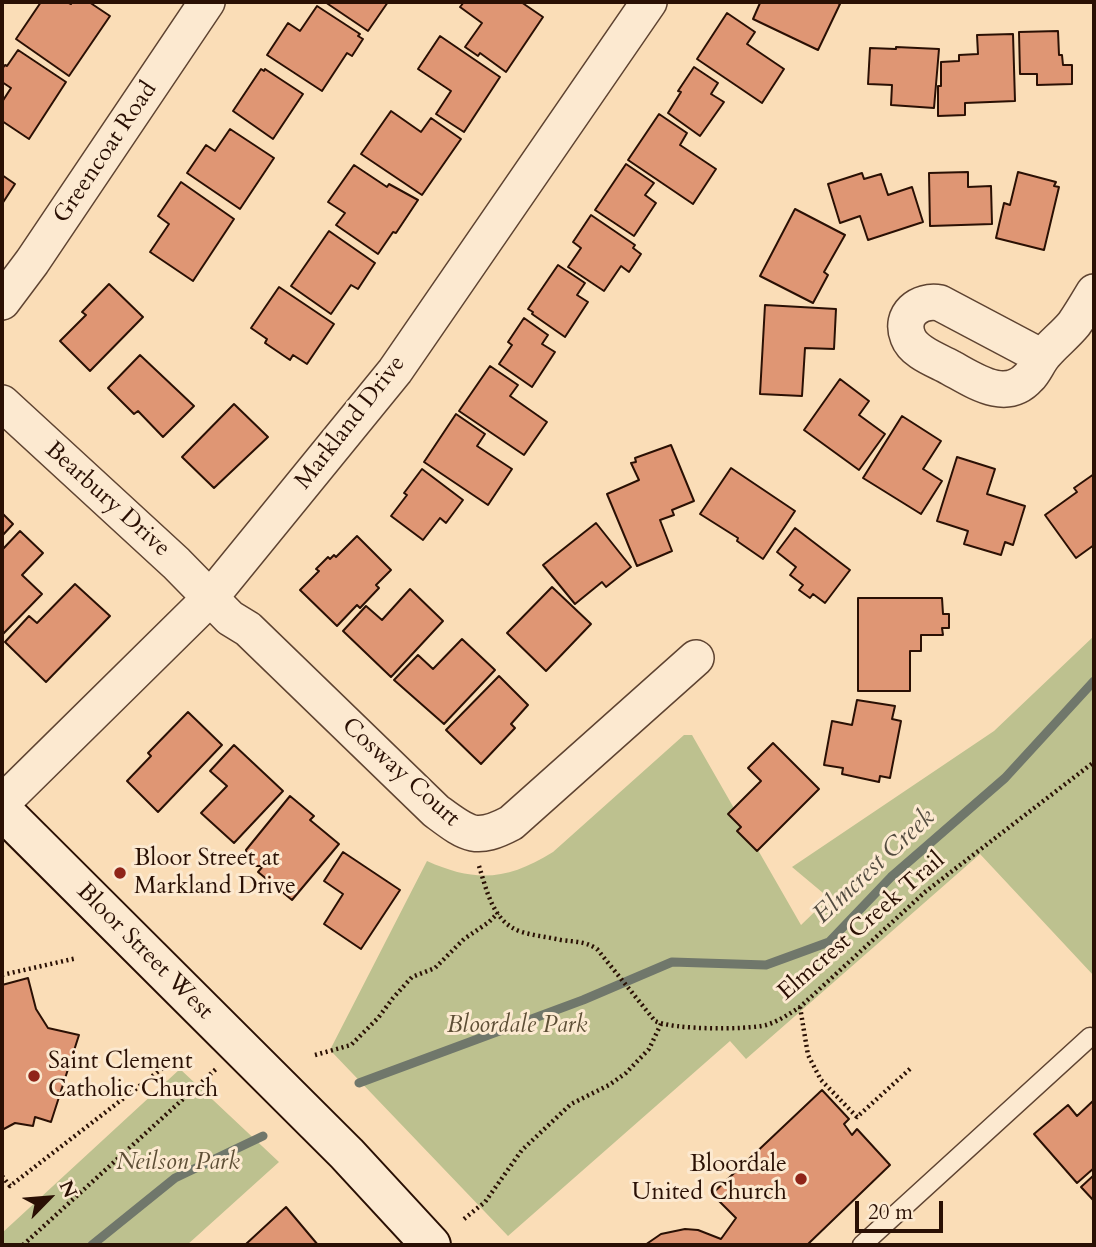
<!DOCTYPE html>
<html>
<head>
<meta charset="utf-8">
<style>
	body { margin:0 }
	#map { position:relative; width:1096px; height:1247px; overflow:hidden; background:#faddb7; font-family:Cardo,serif }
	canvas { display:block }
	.frame { position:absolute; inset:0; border:4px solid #2a1004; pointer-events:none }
	.north { position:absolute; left:14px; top:1163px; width:70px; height:70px; -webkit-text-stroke:5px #fce9d0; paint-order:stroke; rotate:65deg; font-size:19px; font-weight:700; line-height:28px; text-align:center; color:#2a1004 }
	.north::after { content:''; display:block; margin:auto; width:24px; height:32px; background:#2a1004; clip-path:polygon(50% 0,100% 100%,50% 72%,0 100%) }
	.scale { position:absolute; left:855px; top:1201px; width:88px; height:32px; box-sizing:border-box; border:4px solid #2a1004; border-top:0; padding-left:9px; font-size:21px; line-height:24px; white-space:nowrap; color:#2a1004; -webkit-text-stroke:5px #fce9d0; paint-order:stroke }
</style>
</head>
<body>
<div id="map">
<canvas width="1096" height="1247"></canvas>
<div class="frame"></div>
<div class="north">N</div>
<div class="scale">20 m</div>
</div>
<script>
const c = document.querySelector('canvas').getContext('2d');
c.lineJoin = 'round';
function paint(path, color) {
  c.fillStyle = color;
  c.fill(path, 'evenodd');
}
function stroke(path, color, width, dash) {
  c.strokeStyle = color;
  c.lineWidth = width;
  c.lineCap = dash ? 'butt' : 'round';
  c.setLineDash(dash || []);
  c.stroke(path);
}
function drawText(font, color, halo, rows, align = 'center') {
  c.font = font + ' Cardo,serif';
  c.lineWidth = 6;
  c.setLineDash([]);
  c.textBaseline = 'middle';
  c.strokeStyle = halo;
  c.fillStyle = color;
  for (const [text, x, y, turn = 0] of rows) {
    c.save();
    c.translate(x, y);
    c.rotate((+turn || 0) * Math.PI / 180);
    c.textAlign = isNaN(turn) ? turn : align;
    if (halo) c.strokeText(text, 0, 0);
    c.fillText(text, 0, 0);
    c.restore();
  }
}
const green = new Path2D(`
	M1094,636V976L980,854L746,1059L730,1041L508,1236L330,1050L427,861C476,883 508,880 553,852L684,735H692L801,925L829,898L792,867L994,731Z
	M180,1069L279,1162L187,1245H2V1233Z`);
const stream = new Path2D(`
	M359,1083L583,1000L672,962L766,965L829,942L891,877L1005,778L1094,681
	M92,1245L175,1178L263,1136`);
const building = new Path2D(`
	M41,2H67L71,4L72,2H89L110,16L69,76L16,39Z
	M325,2H388L368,31Z
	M464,2H521L543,17L506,72L480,53L478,56L465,47L482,23L460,7Z
	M757,2H836L840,4L818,50L753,19L760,3Z
	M317,6L360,34L358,36L363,39L352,56L347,53L322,91L267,55L288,23L300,31Z
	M727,13L755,32L747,44L784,69L762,103L697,59Z
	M1058,31L1059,55H1062L1063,65H1072V84L1037,85V74H1020L1019,32Z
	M1013,34L1015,101L965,103V115L938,116V86H941V62L959,61V55L978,54L977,35Z
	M440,36L500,77L464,132L436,114L451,91L418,69Z
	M896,47L939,49L934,108L891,105L892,85L868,84L870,48L896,49Z
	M18,50L66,82L29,139L2,121V102L11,88L2,82V69L5,65L7,66Z
	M694,67L718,83L711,94L724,102L700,136L668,113L681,92L678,91Z
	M261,69L264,71L265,69L303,94L273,139L233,111Z
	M391,111L421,132L431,118L461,139L422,195L361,154Z
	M659,114L687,133L680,145L716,169L693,204L628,160Z
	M230,129L274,158L240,209L187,173L206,145L215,151Z
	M626,164L654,183L645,195L656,203L634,236L595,210Z
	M354,165L387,187L389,184L418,200L396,233L393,232L378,254L336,225L345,213L328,202Z
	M968,172V187L991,186L992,224L930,226L929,173Z
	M1018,172L1056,182L1054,186L1059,187L1044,250L996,238L1004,203L1010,205Z
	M862,173L864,179L881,174L888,195L912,187L923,222L868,240L860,216L840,223L828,184Z
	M2,175L15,184L2,204Z
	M181,182L234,219L193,281L150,252L169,224L158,216Z
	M795,209L845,235L824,272L828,275L813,303L760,276Z
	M591,215L635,245L633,248L641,254L629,272L621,266L604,291L568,267L581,248L573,242Z
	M329,231L375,263L358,289L351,285L331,314L291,286Z
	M558,265L585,283L577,295L588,302L565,337L532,314L533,312L528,309Z
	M109,284L143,317L90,371L60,341L86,315L82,312Z
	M279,287L334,324L307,364L293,355L290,360L265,343L267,339L251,328Z
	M765,305L836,309L834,349L805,348L802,396L760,394Z
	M524,318L548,335L542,344L555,352L532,387L499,364L512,345L508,342Z
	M140,355L194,406L163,437L138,411L134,414L108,388Z
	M490,366L518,385L510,396L547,422L524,455L459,411Z
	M840,379L869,401L859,415L885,434L859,470L804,430Z
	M234,404L268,437L214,488L182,457Z
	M456,414L485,434L477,446L512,469L488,505L424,462Z
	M902,416L941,441L923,469L942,481L921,514L863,478Z
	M671,445L694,501L672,510L674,515L660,520L672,551L637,566L607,494L639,480L631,463L636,462L635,458Z
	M957,457L995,469L987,494L1025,506L1013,545L1005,542L1001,555L964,544L968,531L937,521Z
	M731,468L795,511L763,559L737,541L738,538L700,514Z
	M422,469L463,500L446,523L440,518L423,540L391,516L407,495L404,493Z
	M1094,474V545L1076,558L1045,515L1077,492L1074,488Z
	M2,513L13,524L2,536Z
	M596,523L631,567L606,587L602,582L575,604L543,565Z
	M795,528L850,570L825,603L813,594L810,598L799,590L803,585L790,575L796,567L777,552Z
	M20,531L43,553L22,575L42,594L3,634L2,550Z
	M357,536L391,570L376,585L379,588L360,608L357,605L337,626L300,590L319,571L316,569L328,557L330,559L334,555L336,557Z
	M75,584L110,616L46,682L5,642L29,616L37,623Z
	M552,587L591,624L546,671L507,633Z
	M410,589L443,621L391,677L343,631L366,606L382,620Z
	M858,598H942L943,614H949V628H942L943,635H921V651H910V691H858Z
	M462,639L495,670L444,724L394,680L418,655L433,669Z
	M499,676L528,705L511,724L515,728L481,764L446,730Z
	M857,700L895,706L892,719L901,721L890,778L880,776L879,782L842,774L843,768L824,765L832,721L852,725Z
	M188,712L222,745L158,812L127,781L151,756L148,753Z
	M773,743L819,789L757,851L737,831L741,827L728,814L761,781L748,768Z
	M234,745L283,791L234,843L201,813L227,786L210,771Z
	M290,796L314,816L310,820L339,844L292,900L258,872L263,866H256L247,858L246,850Z
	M343,852L400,890L361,949L324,924L343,894L324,881Z
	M28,978L36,1009L48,1028L79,1035L51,1122L35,1117L33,1126L15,1123L2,1130V985Z
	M822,1090L849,1119L844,1124L852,1135L857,1129L890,1165L807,1245H645L661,1234L685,1229L698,1230L721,1239L736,1218L712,1194Z
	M1094,1100V1168L1077,1183L1034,1134L1068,1105L1077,1116Z
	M1094,1175V1201L1081,1187Z
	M286,1207L318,1245H248L246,1244Z`);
const path = new Path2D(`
	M479,866C487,891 493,923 522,932C535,936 548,937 561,940C575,942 585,941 597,949L655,1021C673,1030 746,1030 766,1025C779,1021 789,1014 800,1007L925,892L1094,762
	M2,975L77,958
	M800,1007L808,1055L821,1080L857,1117L911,1068
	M315,1055L351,1045L378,1018L393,998L412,977L435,968L464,939L489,922L498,913
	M2,1176L10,1186L177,1057
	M464,1219L485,1202L522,1150L571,1104L609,1085L626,1073L649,1049L661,1024
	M23,1245L216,1069`);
const service = new Path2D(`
	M862,1245L1090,1037`);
const minor = new Path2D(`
	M2,302L32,262L207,2
	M1042,357L940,303C919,299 899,315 908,337C914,353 937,360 951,368C975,381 1006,403 1029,377C1035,371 1038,362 1044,355C1053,344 1065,335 1074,324C1081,314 1088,302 1094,292
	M2,403L176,563L230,618L248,629L436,811C467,834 475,842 511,823L696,658
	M2,803L210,598L395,371L649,2`);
const secondary = new Path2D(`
	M2,810L347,1154L431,1245`);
const markers = [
	[120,873,7,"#8f2418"],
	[34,1076,7,"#8f2418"],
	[801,1179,7,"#8f2418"]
];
const streetNames = [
	["Greencoat Road",106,153,-56],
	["Markland Drive",351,423,-52],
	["Bearbury Drive",107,500,42],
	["Cosway Court",400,773,42],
	["Elmcrest Creek Trail",862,927,-41],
	["Bloor Street West",144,952,45]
];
const poiNames = [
	["Bloor Street at",134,859],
	["Markland Drive",134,887],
	["Saint Clement",48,1062],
	["Catholic Church",48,1090],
	["Bloordale",787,1165,"right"],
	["United Church",787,1193,"right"]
];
const parkNames = [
	["Bloordale Park",517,1026],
	["Neilson Park",178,1163]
];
const waterNames = [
	["Elmcrest Creek",875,867,-43]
];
paint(green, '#bdc18f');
stroke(stream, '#70776b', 9);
paint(building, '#df9674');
stroke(building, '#2a1004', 2);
stroke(service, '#5e4331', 21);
stroke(minor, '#5e4331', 38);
stroke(secondary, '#2a1004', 42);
stroke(path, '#2a1004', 4.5, [2, 3.5]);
stroke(service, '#fce9d0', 18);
stroke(minor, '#fce9d0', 35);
stroke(secondary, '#fce9d0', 38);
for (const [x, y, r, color] of markers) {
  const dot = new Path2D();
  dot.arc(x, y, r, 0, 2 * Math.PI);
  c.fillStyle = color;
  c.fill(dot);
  stroke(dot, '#fce9d0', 2.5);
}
drawText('24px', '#2a1004', '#fce9d0', streetNames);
drawText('24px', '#2a1004', '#fce9d0', poiNames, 'left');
drawText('italic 24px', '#5d4e35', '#fce9d0', parkNames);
drawText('italic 26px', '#534c40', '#fce9d0', waterNames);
</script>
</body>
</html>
